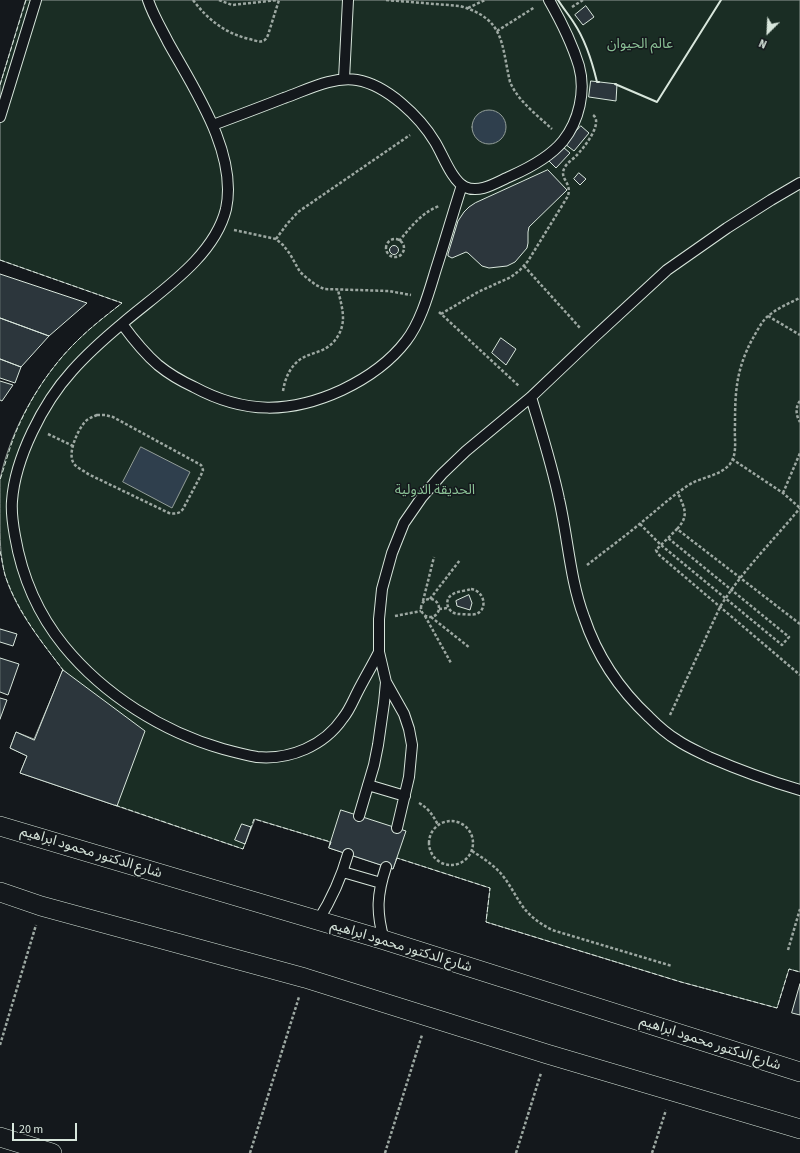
<!DOCTYPE html>
<html>
<head>
<meta charset="utf-8">
<style>
	body { margin:0 }
	#map { position:relative; width:800px; height:1153px; overflow:hidden; background:#14181c; font-family:"Source Sans 3",sans-serif }
	canvas { display:block }
	.north { position:absolute; left:748px; top:12px; width:40px; height:40px; -webkit-text-stroke:3px #14181c; paint-order:stroke; rotate:204deg; font-size:11px; font-weight:700; line-height:16px; text-align:center; color:#d8e6dc }
	.north::after { content:''; display:block; margin:auto; width:14px; height:18px; background:#d8e6dc; clip-path:polygon(50% 0,100% 100%,50% 72%,0 100%) }
	.scale { position:absolute; left:12px; top:1123px; width:65px; height:18px; box-sizing:border-box; border:2px solid #d8e6dc; border-top:0; padding-left:5px; font-size:12px; line-height:14px; white-space:nowrap; color:#d8e6dc; -webkit-text-stroke:3px #14181c; paint-order:stroke }
</style>
</head>
<body>
<div id="map">
<canvas width="800" height="1153"></canvas>
<div class="north">N</div>
<div class="scale">20 m</div>
</div>
<script>
const c = document.querySelector('canvas').getContext('2d');
c.lineJoin = 'round';
function paint(path, color) {
  c.fillStyle = color;
  c.fill(path, 'evenodd');
}
function stroke(path, color, width, dash) {
  c.strokeStyle = color;
  c.lineWidth = width;
  c.lineCap = dash ? 'butt' : 'round';
  c.setLineDash(dash || []);
  c.stroke(path);
}
function drawText(font, color, halo, rows, align = 'center') {
  c.font = font + ' "Source Sans 3","Noto Sans Arabic",sans-serif';
  c.lineWidth = 3;
  c.setLineDash([]);
  c.textBaseline = 'middle';
  c.strokeStyle = halo;
  c.fillStyle = color;
  for (const [text, x, y, turn = 0] of rows) {
    c.save();
    c.translate(x, y);
    c.rotate((+turn || 0) * Math.PI / 180);
    c.textAlign = isNaN(turn) ? turn : align;
    if (halo) c.strokeText(text, 0, 0);
    c.fillText(text, 0, 0);
    c.restore();
  }
}
const green = new Path2D(`
	M26,0H800V972L789,969L777,1008L681,982L486,922L490,888L397,858L393,869L329,848L330,842L255,819L243,849L20,773L27,756L10,748L16,732L34,739L63,670C41,641 16,611 5,575C0,556 0,537 0,518C0,507 0,489 0,479C11,428 41,376 78,340C91,327 107,315 122,303L0,260V85Z`);
const water = new Path2D(`
	M472 127a17 17 0 1 1 34 0a17 17 0 1 1-34 0Z
	M141,447L190,472L172,508L123,482Z`);
const building = new Path2D(`
	M586,6L594,17L583,25L575,15Z
	M591,81L617,84L616,101L589,97Z
	M581,126L589,133L574,151L565,144Z
	M563,147L570,153L556,168L549,161Z
	M548,170L567,190L529,227L528,232V243L527,248L515,262L507,266L489,268L482,266L468,253L466,252L452,258L448,256V254L458,221L464,212L469,207L475,203Z
	M579,173L586,179L580,185L574,179Z
	M389.5 250a4.5 4.5 0 1 1 9 0a4.5 4.5 0 1 1-9 0Z
	M0,274L87,303L49,336L0,318Z
	M0,318L49,336L21,367L0,359Z
	M501,338L516,349L506,365L492,353Z
	M0,359L21,367L15,383L0,378Z
	M0,381L13,385L2,401L0,400Z
	M469,595L472,603L470,610L457,606L456,601Z
	M0,629L17,634L13,646L0,642Z
	M0,658L19,664L8,695L0,692Z
	M63,670L145,731L117,806L20,773L27,756L10,748L16,732L34,740Z
	M0,698L7,700L0,719Z
	M341,810L406,831L393,869L329,848Z
	M242,824L251,827L245,844L235,840Z
	M800,984V1015L792,1013Z`);
const path = new Path2D(`
	M193,0C208,20 225,33 249,39C258,41 264,45 268,35L279,0
	M219,0L232,5L278,0
	M386,0L460,6C505,19 501,43 510,82C518,101 537,115 552,129
	M572,7L583,0
	M468,8L485,0
	M497,31L535,7
	M234,230L276,239L283,245L290,254L300,272L308,279L316,285L324,289L389,291L411,295
	M276,239L287,224L298,212L410,135
	M386 248a9 9 0 1 1 18 0a9 9 0 1 1-18 0Z
	M399,241C411,227 421,213 439,206
	M524,266L581,329
	M439,312L519,386
	M441,314L478,292L511,277L520,270L528,261L568,196C572,181 558,179 565,167C567,163 572,160 576,156C583,149 604,123 593,115
	M768,316L800,335
	M283,391C285,379 289,369 298,361C304,356 312,354 320,351C334,346 343,332 343,318C343,309 340,299 338,290
	M800,401C795,407 796,416 800,422
	M97,415H105L113,417L201,465L203,470L201,475L183,509C179,514 175,514 169,513L88,474C83,470 76,468 73,462C68,452 77,432 84,423C87,419 92,417 97,415Z
	M48,434L73,446
	M732,459L783,493L800,508
	M783,493L800,453
	M640,524L661,545L782,645L789,637L668,538
	M677,529C690,515 684,508 678,493
	M587,565C605,551 624,537 642,522C658,509 674,494 692,483C704,477 721,475 730,464C738,453 734,439 735,426C735,392 736,369 753,338C757,331 762,321 768,316C778,308 789,303 800,298
	M471,589C485,591 488,610 476,614C473,615 461,614 458,614C447,613 443,599 453,594C458,591 466,591 471,589Z
	M421 608a9 9 0 1 1 18 0a9 9 0 1 1-18 0Z
	M430,599L460,560
	M423,601L434,557
	M439,609L448,608
	M395,616L421,611
	M425,616L451,663
	M431,617L470,648
	M800,624L677,529L656,550L658,554L800,675
	M670,715L720,607C742,571 773,541 800,508
	M419,803C428,808 433,815 438,825
	M429 843a22 22 0 1 1 44 0a22 22 0 1 1-44 0Z
	M472,851C483,858 494,865 503,876C510,885 515,895 521,904C529,916 539,923 552,930L672,966
	M788,950L800,909
	M0,1045L36,925
	M250,1153L299,997
	M385,1153L422,1035
	M516,1153L541,1073
	M652,1153L666,1110`);
const lane = new Path2D(`
	M148,0C153,15 161,28 168,42C194,89 238,153 226,209C214,258 159,292 123,323C105,338 87,354 72,371C43,403 15,458 12,501C11,513 13,525 15,536C22,577 38,614 64,646C104,695 163,732 223,749C234,752 246,755 257,757C290,760 324,746 343,718C349,711 353,701 357,693C364,679 372,666 379,652
	M344,79L348,0
	M0,117L36,0
	M213,125C237,116 261,107 284,98C307,90 332,76 357,80C387,85 420,117 435,142C443,155 452,181 465,187C480,194 497,182 511,176C529,168 550,157 563,141C579,121 586,91 579,66C572,43 561,21 549,0
	M122,324C133,339 144,353 158,365C169,374 181,381 194,387C244,414 290,414 342,390C365,379 390,362 406,341C421,322 429,292 436,269C445,241 453,213 462,185
	M531,397C541,431 552,465 559,499C568,538 570,580 584,617C597,656 619,689 649,717C658,726 667,734 677,740C687,747 699,752 709,757C739,770 769,781 800,790
	M386,682L404,714L409,729L412,745L409,777L397,828
	M368,785L405,796
	M359,816L374,765L378,745L384,703L386,682L379,652V619L382,589L392,553L404,523L422,497L442,474L466,451L531,397L591,340L667,270L727,228L771,200L800,183
	M343,872L381,883
	M318,921C331,900 341,879 348,854
	M384,940C376,912 377,894 386,867`);
const street = new Path2D(`
	M0,826L384,940L800,1072
	M0,892L41,906L305,978L547,1054L800,1129
	M0,1137L52,1153`);
const fence = new Path2D(`
	M0,85L26,0
	M0,260L122,303C107,315 91,327 78,340C53,364 33,394 19,425C11,442 6,462 0,480
	M0,551C2,559 3,568 5,575C17,611 41,641 63,670L62,672
	M115,805L243,849L245,843
	M250,830L254,819L331,842L330,845
	M396,860L397,858L490,888L486,922L681,982L777,1008L789,969L800,972`);
const wall = new Path2D(`
	M558,0C563,8 569,15 574,23C586,41 592,61 597,82H599
	M615,84L657,102L721,0`);
const parkNames = [
	["عالم الحيوان",640,45],
	["الحديقة الدولية",435,491]
];
const streetNames = [
	["شارع الدكتور محمود ابراهيم",91,853,17],
	["شارع الدكتور محمود ابراهيم",401,947,17],
	["شارع الدكتور محمود ابراهيم",710,1044,18]
];
paint(green, '#1a2d24');
stroke(green, '#939e99', 1);
paint(water, '#2f3f4d');
stroke(water, '#939e99', 1);
paint(building, '#2c363c');
stroke(building, '#d8e6dc', 1);
stroke(lane, '#d8e6dc', 12);
stroke(street, '#d8e6dc', 20);
stroke(path, '#9da8a2', 2.5, [3, 2]);
stroke(lane, '#14181c', 10);
stroke(street, '#14181c', 19);
stroke(fence, '#d8e6dc', 1, [5, 2]);
stroke(wall, '#d8e6dc', 2);
drawText('14px', '#8ac095', '#14181c', parkNames);
drawText('14px', '#d8e6dc', '#14181c', streetNames);
</script>
</body>
</html>
